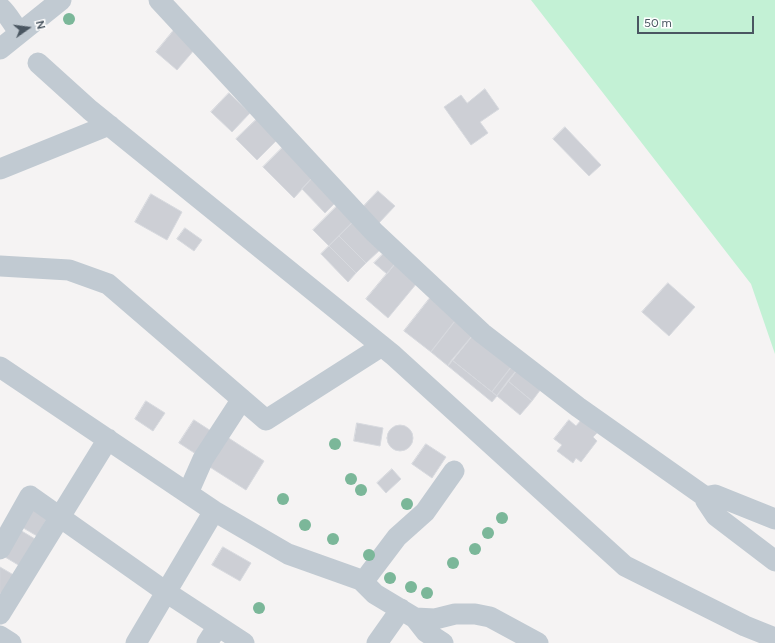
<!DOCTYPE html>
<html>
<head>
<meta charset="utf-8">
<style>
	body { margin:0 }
	#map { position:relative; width:775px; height:643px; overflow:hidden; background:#f5f3f3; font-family:Figtree,sans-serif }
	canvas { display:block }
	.north { position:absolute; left:8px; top:8px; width:40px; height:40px; -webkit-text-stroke:3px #fff; paint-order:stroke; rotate:76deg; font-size:11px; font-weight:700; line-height:16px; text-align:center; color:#4a5661 }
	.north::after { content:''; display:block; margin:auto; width:14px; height:18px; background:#4a5661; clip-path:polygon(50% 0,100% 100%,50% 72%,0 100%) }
	.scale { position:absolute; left:637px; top:16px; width:117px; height:18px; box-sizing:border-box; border:2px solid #4a5661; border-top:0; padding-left:5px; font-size:12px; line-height:14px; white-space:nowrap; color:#4a5661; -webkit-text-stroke:3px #fff; paint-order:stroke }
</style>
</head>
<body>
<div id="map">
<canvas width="775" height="643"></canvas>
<div class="north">N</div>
<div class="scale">50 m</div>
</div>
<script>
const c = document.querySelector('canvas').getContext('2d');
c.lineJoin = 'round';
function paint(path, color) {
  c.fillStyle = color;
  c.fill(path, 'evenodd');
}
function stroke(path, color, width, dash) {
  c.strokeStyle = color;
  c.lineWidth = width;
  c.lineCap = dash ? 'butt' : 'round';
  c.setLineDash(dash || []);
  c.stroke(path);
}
const green = new Path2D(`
	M531,0H775V354L751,284Z`);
const building = new Path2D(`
	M174,30L195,49L177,70L156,52Z
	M485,89L499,109L480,122L488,133L471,145L444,107L461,95L467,103Z
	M229,93L250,113L232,132L211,112Z
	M259,117L279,138L257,160L236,139Z
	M565,127L601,165L589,176L553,139Z
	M284,146L314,176L294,198L263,167Z
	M314,176L338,200L325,213L302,189Z
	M378,191L395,206L378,224L362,208Z
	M151,194L182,212L167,240L135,222Z
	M338,205L354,221L329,246L313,230Z
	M354,221L381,249L366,263L339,236Z
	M185,228L202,240L194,251L177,239Z
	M339,236L366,263L356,273L329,246Z
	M329,246L356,273L348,282L321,254Z
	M383,254L395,264L387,274L374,263Z
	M395,264L417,283L388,318L366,299Z
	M668,283L695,307L669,336L642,312Z
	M430,298L456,320L431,352L404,331Z
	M456,320L474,334L448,366L431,352Z
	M474,334L513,365L492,392L452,360Z
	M452,360L497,396L492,402L448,366Z
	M513,365L518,369L497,396L492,392Z
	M517,370L541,389L532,401L508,381Z
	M508,381L532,401L520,415L497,396Z
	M146,401L165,413L153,431L135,419Z
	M194,420L211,431L196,454L179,443Z
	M569,420L576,426L581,420L597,433L593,437L597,441L581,462L576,458L573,463L557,451L562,445L554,439Z
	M357,423L383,428L380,446L354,441Z
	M387 438a13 13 0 1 1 26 0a13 13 0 1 1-26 0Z
	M224,435L264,461L246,490L205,464Z
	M426,444L446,457L432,478L412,464Z
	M392,469L401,479L386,493L377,483Z
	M31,505L49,515L37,536L20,526Z
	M20,530L35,539L20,566L5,557Z
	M223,547L251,563L240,581L212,565Z
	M0,567L17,577L6,596L0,593Z`);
const minor = new Path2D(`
	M159,0L374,232L482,333L578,407L707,498
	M0,7C8,14 12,23 19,32
	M0,49L61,0
	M38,63L90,110L393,355L625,566L745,626L775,638
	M0,169L109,125
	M0,266L69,270L108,284L266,420L382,346
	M0,367L214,511L288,554L361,580L375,594L415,618L435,619L455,614H475L490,617L538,643
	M188,493L203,459L242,399
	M775,519L715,495L710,496L706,501L716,516L775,561
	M0,549L30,496L166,592L244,643
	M363,582L397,537L425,512L454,471
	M0,614L108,439
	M415,618L426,632L443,643
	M0,636L11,643
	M136,643L214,511
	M207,643L218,626
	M377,643L401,609`);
const trees = [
	[69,19],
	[335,444],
	[351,479],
	[361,490],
	[283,499],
	[407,504],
	[502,518],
	[305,525],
	[488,533],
	[333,539],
	[475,549],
	[369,555],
	[453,563],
	[390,578],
	[411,587],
	[427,593],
	[259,608]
];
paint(green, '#c3f1d5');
paint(building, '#cdcfd5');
stroke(building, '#d7d9de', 1);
stroke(minor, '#c1cad2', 21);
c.fillStyle = '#7bb799';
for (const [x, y] of trees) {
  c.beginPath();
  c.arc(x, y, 6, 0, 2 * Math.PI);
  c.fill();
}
</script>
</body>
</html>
